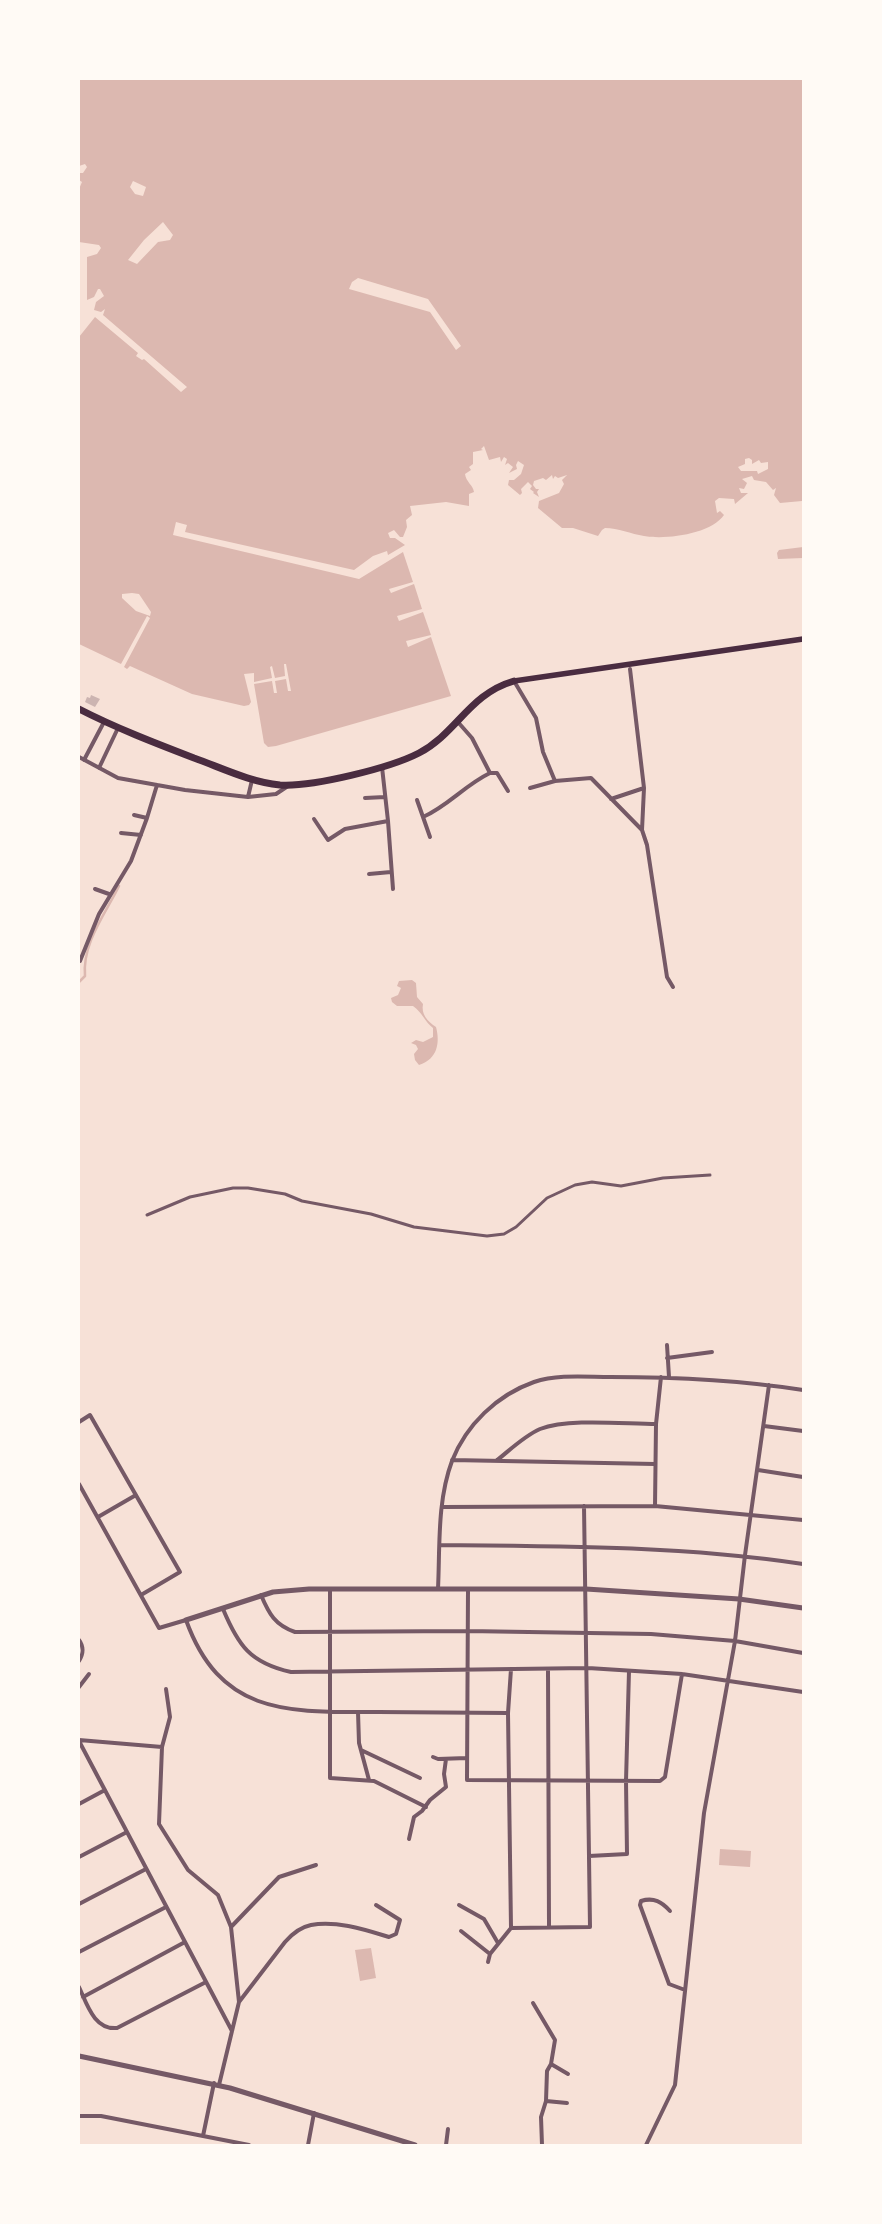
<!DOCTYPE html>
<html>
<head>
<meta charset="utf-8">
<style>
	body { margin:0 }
	#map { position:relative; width:882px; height:2224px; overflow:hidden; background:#f7e1d7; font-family:"Fira Sans",sans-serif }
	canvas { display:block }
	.frame { position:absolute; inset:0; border:80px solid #fffaf5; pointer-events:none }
</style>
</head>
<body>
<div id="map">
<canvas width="882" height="2224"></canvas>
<div class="frame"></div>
</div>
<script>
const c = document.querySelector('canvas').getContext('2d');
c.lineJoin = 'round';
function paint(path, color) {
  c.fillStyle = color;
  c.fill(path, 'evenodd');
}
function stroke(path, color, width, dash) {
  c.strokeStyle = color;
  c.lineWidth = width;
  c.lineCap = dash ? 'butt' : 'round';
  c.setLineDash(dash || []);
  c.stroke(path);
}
const water = new Path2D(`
	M79,79H803V498L802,501L780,503L774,495L776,488L773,490L766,482L754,480L752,476L742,479L747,483L744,489L739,488L741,493H748L735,504L734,499L719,498L715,501L717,513L720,511L724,515C711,534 666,540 644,536C631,534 618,528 605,528L602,530L598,536L573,528H562L538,508L539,501L559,493L564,484L562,480L567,475L558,478L555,476L553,479L552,475L546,480L543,478L534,481L533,485L536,489H539L537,492L539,497L533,493L534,492L530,489L532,486L528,482L521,489L522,493L520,495L508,485L509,480H514L521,474L524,465L518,461L516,465L517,469L509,473L513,467L508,463L505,465L507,459L504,457L501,462L500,457L489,460L484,446L481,449L483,450L473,452V464L469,467L471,470L465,474C466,482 473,485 474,492L469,494V506L446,502L410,506L412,515L406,520L407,527L403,537H400L394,530L388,533L390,538H395L405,545L388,555L387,551L373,556L354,570L185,532L187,525L176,522L173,535L359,579L403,552L413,582L389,589L391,593L414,584L422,609L397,616L399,621L423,612L431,635L406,641L408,647L431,637L451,696L276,746L268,747L264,743L254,684L272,681L274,693H277L275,681L286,679L288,691H291L286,664H284L285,676L275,678L272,666L270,667L272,678L254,682V673L244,674L251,702L249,705L244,706L192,694L130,666L127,669L124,667L150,618L147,616L121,664L79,644V337L95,317L138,353L136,356L142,360L144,359L181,392L187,387L103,315L105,309L101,312L94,310L96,302L104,296L100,289H98L94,297L87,300V257L97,254L101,248L99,245L79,242V189L82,182L79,180V173H83L87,167L85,164L79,166ZM133,181L146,187L143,196L135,194L130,187ZM749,458L752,460V464L759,460L761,463L768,462V469L758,474L757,471H741L738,467L745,464V459ZM132,593L139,594L151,612L150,616L136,611L122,598V594Z
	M803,547V558L778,559L777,553L779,550Z
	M412,980L416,983L417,997L423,1004C421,1014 427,1021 436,1027C440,1042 438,1059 419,1065L415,1060L414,1054L418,1049L416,1045L411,1043L416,1040L423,1042L433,1037V1028C425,1022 422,1012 413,1006H397L392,1002L391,998L398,995L401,988L397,986L399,981Z
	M720,1849L751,1851L750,1867L719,1865Z
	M371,1948L376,1978L360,1981L355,1950Z`);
const pier = new Path2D(`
	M163,222L173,235L170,240L158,242L137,264L128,260L144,240Z
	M358,278L428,299L461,346L456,350L430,312L349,289L352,282Z`);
const stream = new Path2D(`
	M79,982L85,976C82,943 106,913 119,886`);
const building = new Path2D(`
	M91,695L100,699L95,707L85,702L87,697L90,698Z`);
const pedestrian = new Path2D(`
	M147,1215L190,1197L233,1188H248L285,1194L302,1201L371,1214L414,1227L487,1236L504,1234L516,1227L547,1198L575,1185L592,1182L621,1186L663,1178L710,1175`);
const minor = new Path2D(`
	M630,669L644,788L642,830L647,845L667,977L673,987
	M514,681L536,718L543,752L555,781L591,778L642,830
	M79,757L118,778L185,790L248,797L276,794L288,786
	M84,760L104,722
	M382,767L388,821L393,889
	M99,768L118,728
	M490,773H497L508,791
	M530,788L555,781
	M248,797L252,780
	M365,798L385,797
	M611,799L644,788
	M417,800L423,817C448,806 465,785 490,773L472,738L457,721
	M134,815L147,818
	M423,817L430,837
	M314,819L328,840L345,829L388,821
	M121,833L141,835
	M369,874L391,872
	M95,889L109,894
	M80,961L99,914L131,861L147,818L157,785
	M667,1345L669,1377
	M667,1358L712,1352
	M79,1422L90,1415L180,1572L141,1595
	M764,1426L803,1431
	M452,1460L655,1464
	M496,1461C510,1450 524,1436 540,1429C569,1418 624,1424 656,1424
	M758,1470L803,1477
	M79,1484L159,1628L186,1620C221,1717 290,1712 378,1712C421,1712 465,1713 508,1713
	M655,1506L656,1424L661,1377
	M443,1507L655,1506L803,1520
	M98,1517L136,1495
	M441,1545C562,1546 683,1546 803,1564
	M330,1589V1778L374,1781L426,1807
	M438,1589C440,1547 437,1501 452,1461C466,1425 497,1395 534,1382C558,1374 586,1377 610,1377C675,1377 739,1380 803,1390
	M468,1589L467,1780L660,1781L665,1777L682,1674
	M261,1595C269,1614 275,1625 295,1632L467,1631L651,1634L735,1641L803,1653
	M223,1609C238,1645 250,1663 291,1672L588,1668L682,1674L803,1692
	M79,1640C84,1647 84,1653 79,1661
	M511,1669L508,1713L511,1928L590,1927L584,1506
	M548,1669L549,1927
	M79,1687L89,1674
	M166,1689L170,1717L162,1747L159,1824L188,1870L218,1895L231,1927L239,2002L219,2085
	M358,1712L359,1743L369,1780
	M79,1740L162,1747
	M79,1741L232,2031
	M361,1750L420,1778
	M433,1757L438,1759L467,1758
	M79,1804L105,1790
	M409,1839L414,1817L422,1811L430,1800L446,1787L444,1774L446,1759
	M589,1856L627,1854L626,1781L629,1671
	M79,1857L127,1832
	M79,1904L146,1869
	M459,1905L484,1919L498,1943
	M670,1911C662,1902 654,1897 641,1901L640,1905L669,1984L685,1990
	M231,1927L279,1877L316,1865
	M461,1931L490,1954L511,1928
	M79,1952L166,1907
	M488,1962L490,1954
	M79,1987C87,2004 94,2030 117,2028L206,1982
	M83,1997L185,1942
	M239,2002L285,1942C292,1934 301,1927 311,1925C336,1920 366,1930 389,1937L396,1934L400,1920L376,1905
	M533,2003L555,2040L551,2064L547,2071L546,2101L541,2117L542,2145
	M551,2064L568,2074
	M546,2101L567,2103
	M79,2116H101L249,2145
	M203,2136L214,2083
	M308,2145L314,2113
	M446,2145L448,2129
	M646,2145L675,2085L704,1813L735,1641L745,1555L769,1385`);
const tertiary = new Path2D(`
	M186,1620L273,1592L309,1589H586L739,1599L803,1608
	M79,2056L230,2088L415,2145`);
const secondary = new Path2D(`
	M514,681L803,639`);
const trunk = new Path2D(`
	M79,709C116,728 155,743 194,758C222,768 250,782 280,785C313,787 390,768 419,753C457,733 469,694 514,681`);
paint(water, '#dcb8b0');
paint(pier, '#f7e1d7');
stroke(stream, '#dcb8b0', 2.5);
paint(building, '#ccb4b1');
stroke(pedestrian, '#755966', 3);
stroke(minor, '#755966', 4);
stroke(tertiary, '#755966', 5);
stroke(secondary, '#4a2c40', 5.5);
stroke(trunk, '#4a2c40', 7);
</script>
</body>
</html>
